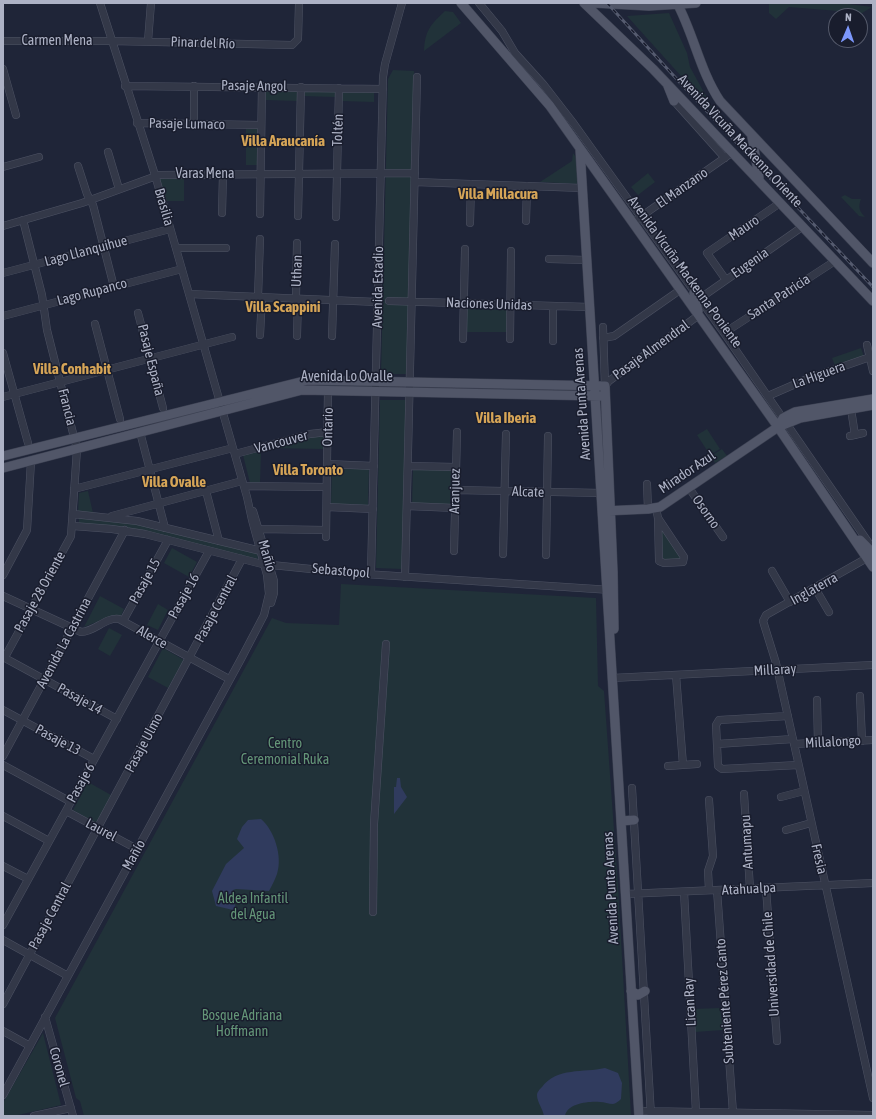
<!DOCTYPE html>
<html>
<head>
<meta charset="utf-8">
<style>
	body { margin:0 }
	#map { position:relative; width:876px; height:1119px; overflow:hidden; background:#1f2538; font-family:"Asap Condensed",sans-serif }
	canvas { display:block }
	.frame { position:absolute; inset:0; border:4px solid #adb2c5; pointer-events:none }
	.north { position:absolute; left:828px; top:8px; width:40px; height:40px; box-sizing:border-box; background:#191d2d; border:1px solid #54596a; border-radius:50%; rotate:2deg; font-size:11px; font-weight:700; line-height:16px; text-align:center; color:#adb2c5 }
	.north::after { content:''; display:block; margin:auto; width:14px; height:18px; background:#7c97fb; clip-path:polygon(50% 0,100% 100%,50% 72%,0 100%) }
</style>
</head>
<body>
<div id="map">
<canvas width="876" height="1119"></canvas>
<div class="frame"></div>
<div class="north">N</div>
</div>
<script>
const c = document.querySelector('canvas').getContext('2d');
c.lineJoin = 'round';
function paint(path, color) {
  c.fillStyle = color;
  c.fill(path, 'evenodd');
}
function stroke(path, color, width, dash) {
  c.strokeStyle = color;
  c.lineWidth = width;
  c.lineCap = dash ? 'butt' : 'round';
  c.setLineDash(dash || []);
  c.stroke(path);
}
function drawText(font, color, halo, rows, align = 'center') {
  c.font = font + ' "Asap Condensed",sans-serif';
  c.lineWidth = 3;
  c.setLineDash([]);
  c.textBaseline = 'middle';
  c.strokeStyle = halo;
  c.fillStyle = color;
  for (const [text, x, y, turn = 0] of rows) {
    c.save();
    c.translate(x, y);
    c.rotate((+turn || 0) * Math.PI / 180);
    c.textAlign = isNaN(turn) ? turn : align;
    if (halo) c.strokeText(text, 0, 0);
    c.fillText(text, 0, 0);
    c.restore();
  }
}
const green = new Path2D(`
	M769,3H841L872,7L862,13L789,7L776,19L769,13Z
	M445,11L453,12L461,23L424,51C425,31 430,25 445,11Z
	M669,13L687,53L690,67L717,116L627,16Z
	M393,70L414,71L408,374H381L388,79Z
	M265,88L298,89L297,101L265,100Z
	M303,89H335V97L303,96Z
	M342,89L374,90V102L341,101Z
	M246,129H259L258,165H246Z
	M573,153L578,160L579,184L540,182L572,161Z
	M648,173L655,182L638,195L631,187Z
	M159,179H184V201H165Z
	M845,195L852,199H861C858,207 859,211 865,217L859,216L841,197Z
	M467,309L508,310V332H467Z
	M861,348L864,357L835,366L832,358Z
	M380,400H406L402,569L376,568Z
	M707,429L720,449L710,455L697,435Z
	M310,436H324L323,449L268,448Z
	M722,449L727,456L715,463L711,456Z
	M253,452L261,453L260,483H250L243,455Z
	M332,467L369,468L368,505L331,504Z
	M413,469L451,470L450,505L412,504Z
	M88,491L93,513L78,512L79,493Z
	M79,517C139,520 198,538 257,553L258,559L79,524Z
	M664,530L681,556L680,560H663L661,532Z
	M172,548L197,562L189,577L164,563Z
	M341,584L596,598L598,686L604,691L618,886L631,1116H84L80,1101L76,1098L55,1018L272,618L286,623L339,625Z
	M100,596L124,609L120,618L114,615L84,627Z
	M158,604L168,610L158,630L147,625Z
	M109,628L122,635L110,656L98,649Z
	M163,648L184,660L168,688L148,677Z
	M88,782L111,795L96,823L73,810Z
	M720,1008L723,1030L695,1032L694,1009Z
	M43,1033L61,1105L14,1116H3V1103Z`);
const water = new Path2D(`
	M397,778H400L401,787L407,797L394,814V787H396Z
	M261,819C274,830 283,856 277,874C275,880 272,885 269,891L236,889L233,890L232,896L236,908L233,910L216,906L212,891L226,864L244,848L237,839L242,827L248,820Z
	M605,1068L618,1073L622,1083L621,1099C619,1101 615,1104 613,1104C609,1104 604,1102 600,1102C590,1101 567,1103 565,1116H544C543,1109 537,1102 537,1095C537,1092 540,1089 542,1087C557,1067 583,1073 605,1068Z`);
const minor = new Path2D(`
	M479,3L502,31L515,53L543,84L574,124L724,333L873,549
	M3,41H111L292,45L298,39L299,3
	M148,41L151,3
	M3,69L16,115
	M125,86L383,89
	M674,101L725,158
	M137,123L261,125
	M194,124V86
	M108,152L119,189
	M78,166L87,194L93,205L114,287
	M3,167L39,157
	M415,182L582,188
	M222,213L223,174
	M260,214L262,86
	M298,216L301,87
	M336,217L339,88
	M636,220L733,152
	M526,221L527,186
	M470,223L471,184
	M3,226L82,203L159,175L415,173
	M176,248H226
	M549,259L587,260
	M3,273L170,229
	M726,280L707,253L780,203
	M189,294L377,302
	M258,297L260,239
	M296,298L297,243
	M699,299L802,227
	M389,301L590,307
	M138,313L163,408
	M3,316L182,269
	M95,324L120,419
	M603,327L605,386
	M724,333L835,261
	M260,335L262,297
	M297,336L298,299
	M332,336L335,244
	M603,338L614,336L680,290
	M463,339L465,249
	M510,339L511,251
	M553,341V306
	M867,345L873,371
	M3,353L28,443
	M605,386L609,381L699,315
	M768,396L807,379L870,357
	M3,397L232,337
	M851,409L855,435
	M140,432L165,528
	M850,436L863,433
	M235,454L310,434L328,432
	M327,464L374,466
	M408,466L456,467
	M647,484L648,509
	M244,486L326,487
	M689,488L723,537
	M74,489L233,448
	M455,490L602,493
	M206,491L219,541
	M407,506L455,508
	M327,507L373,509
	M656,508L658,518L659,561L664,563L683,562L684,557L658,518
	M253,511L274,581V593L271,603
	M73,514L137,521L261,551
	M112,516L242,481
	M73,526L112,529L145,534L262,564L350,573L611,590
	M260,529L326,530
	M326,537L328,390
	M454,551L457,432
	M503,554L506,434
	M546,555L548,436
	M867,558L766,615L763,621L776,663L873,1098
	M772,571L790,602
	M371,574L383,77L385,64L402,3
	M3,575L27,530L31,461
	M405,577L417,77
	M815,588L829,612
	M3,596L81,632C95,632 105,617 119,619L229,679
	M123,621L168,540
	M3,657L117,719
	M5,657L71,536L77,449L47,330L42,295L23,220
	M676,675L683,765
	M612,678L873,665
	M860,696L862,741
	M817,700L818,743
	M3,710L94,759
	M788,716L719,720L716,725L718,766L722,769L798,765
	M717,744L793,739
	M794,744L873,740
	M3,756L125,530
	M3,765L71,802
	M668,766L697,764
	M632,788L651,1116
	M744,794L750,889
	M781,797L804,791
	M709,800L713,856L708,871L709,890
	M66,811L137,849
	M3,816L49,841
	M786,830L811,823
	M3,866L28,879
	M766,888L777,1041
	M717,890L733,1113
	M684,892L696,1112
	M626,894L873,883
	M373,912L374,824L386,644
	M3,925L209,551
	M3,940L68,976
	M3,1004L242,559
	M45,1017L73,1116
	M3,1031L30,1046
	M3,1095L241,659L264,615L269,594L267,575L252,520L247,497L155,175L100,3
	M639,1111L873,1115
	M34,1116L71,1108`);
const major = new Path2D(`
	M461,3L550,106L778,427L873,567
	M584,3L653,69L873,301
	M594,3L649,6L696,3
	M677,3C694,35 700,71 720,101L873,263
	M668,86L674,101
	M752,137L759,178
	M580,149L639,1116
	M694,293L698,311
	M779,426L783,418L795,412L873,399
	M3,456L308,380L605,386L613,572L614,629
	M3,468L302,390L601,396
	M604,511L648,509L660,507L778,427L800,418L873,405
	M860,540L873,553
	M621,821L634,820
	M631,991L638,995L645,991`);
const rail = new Path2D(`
	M607,3L684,87L873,287`);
const streetNames = [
	["Carmen Mena",57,41],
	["Pinar del Río",203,43,2],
	["Pasaje Angol",254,86,1],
	["Pasaje Lumaco",187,124,1],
	["Toltén",338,130,-88],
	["Avenida Vicuña Mackenna Oriente",740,141,47],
	["Varas Mena",205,174],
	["El Manzano",682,188,-35],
	["Brasilia",164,207,74],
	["Mauro",744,228,-34],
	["Lago Llanquihue",86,251,-15],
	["Eugenia",750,263,-35],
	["Uthan",297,271,-88],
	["Avenida Vicuña Mackenna Poniente",685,272,54],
	["Avenida Estadio",378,287,-89],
	["Lago Rupanco",92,292,-15],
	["Santa Patricia",779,297,-33],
	["Naciones Unidas",489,304,2],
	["Pasaje Almendral",651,350,-36],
	["Pasaje España",151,360,76],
	["La Higuera",819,375,-20],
	["Avenida Lo Ovalle",347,377],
	["Avenida Punta Arenas",582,404,-94],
	["Francia",67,407,76],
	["Ontario",328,427,-89],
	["Vancouver",281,442,-15],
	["Mirador Azul",687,472,-34],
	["Aranjuez",455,491,-89],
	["Alcate",528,492,2],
	["Osorno",706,512,55],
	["Mañío",267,556,74],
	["Sebastopol",341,571,5],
	["Pasaje 15",145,581,-61],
	["Inglaterra",814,589,-29],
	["Pasaje 28 Oriente",40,592,-61],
	["Pasaje 16",184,596,-61],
	["Pasaje Central",216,609,-62],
	["Alerce",152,637,29],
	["Avenida La Castrina",64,643,-62],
	["Millaray",775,670,-3],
	["Pasaje 14",80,699,29],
	["Pasaje 13",58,740,28],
	["Millalongo",833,742,-3],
	["Pasaje Ulmo",144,743,-62],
	["Pasaje 6",81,783,-61],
	["Laurel",101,830,28],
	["Antumapu",747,842,-93],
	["Mañío",134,855,-61],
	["Fresia",819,859,77],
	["Avenida Punta Arenas",611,888,-93],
	["Atahualpa",749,889,-3],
	["Pasaje Central",50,916,-62],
	["Universidad de Chile",771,964,-94],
	["Subteniente Pérez Canto",725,1001,-94],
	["Lican Ray",690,1002,-93],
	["Coronel",59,1067,74]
];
const parkNames = [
	["Centro",285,744],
	["Ceremonial Ruka",285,760],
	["Aldea Infantil",253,899],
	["del Agua",253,915],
	["Bosque Adriana",242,1016],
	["Hoffmann",242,1032]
];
const neighbourhoodNames = [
	["Villa Araucanía",283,141],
	["Villa Millacura",498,194],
	["Villa Scappini",283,307],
	["Villa Conhabit",72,369],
	["Villa Iberia",506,418],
	["Villa Toronto",308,470],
	["Villa Ovalle",174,482]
];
paint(green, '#213239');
paint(water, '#303b5e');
stroke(minor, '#4d5263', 8);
stroke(major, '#3c4152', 10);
stroke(minor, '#333848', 7);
stroke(major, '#515668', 9);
stroke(rail, '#555b6f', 3);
stroke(rail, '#191d2d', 1.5, [4.5]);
drawText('14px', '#adb2c5', '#191d2d', streetNames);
drawText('14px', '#649678', '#191d2d', parkNames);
drawText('bold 15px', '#d6a557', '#191d2d', neighbourhoodNames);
</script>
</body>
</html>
